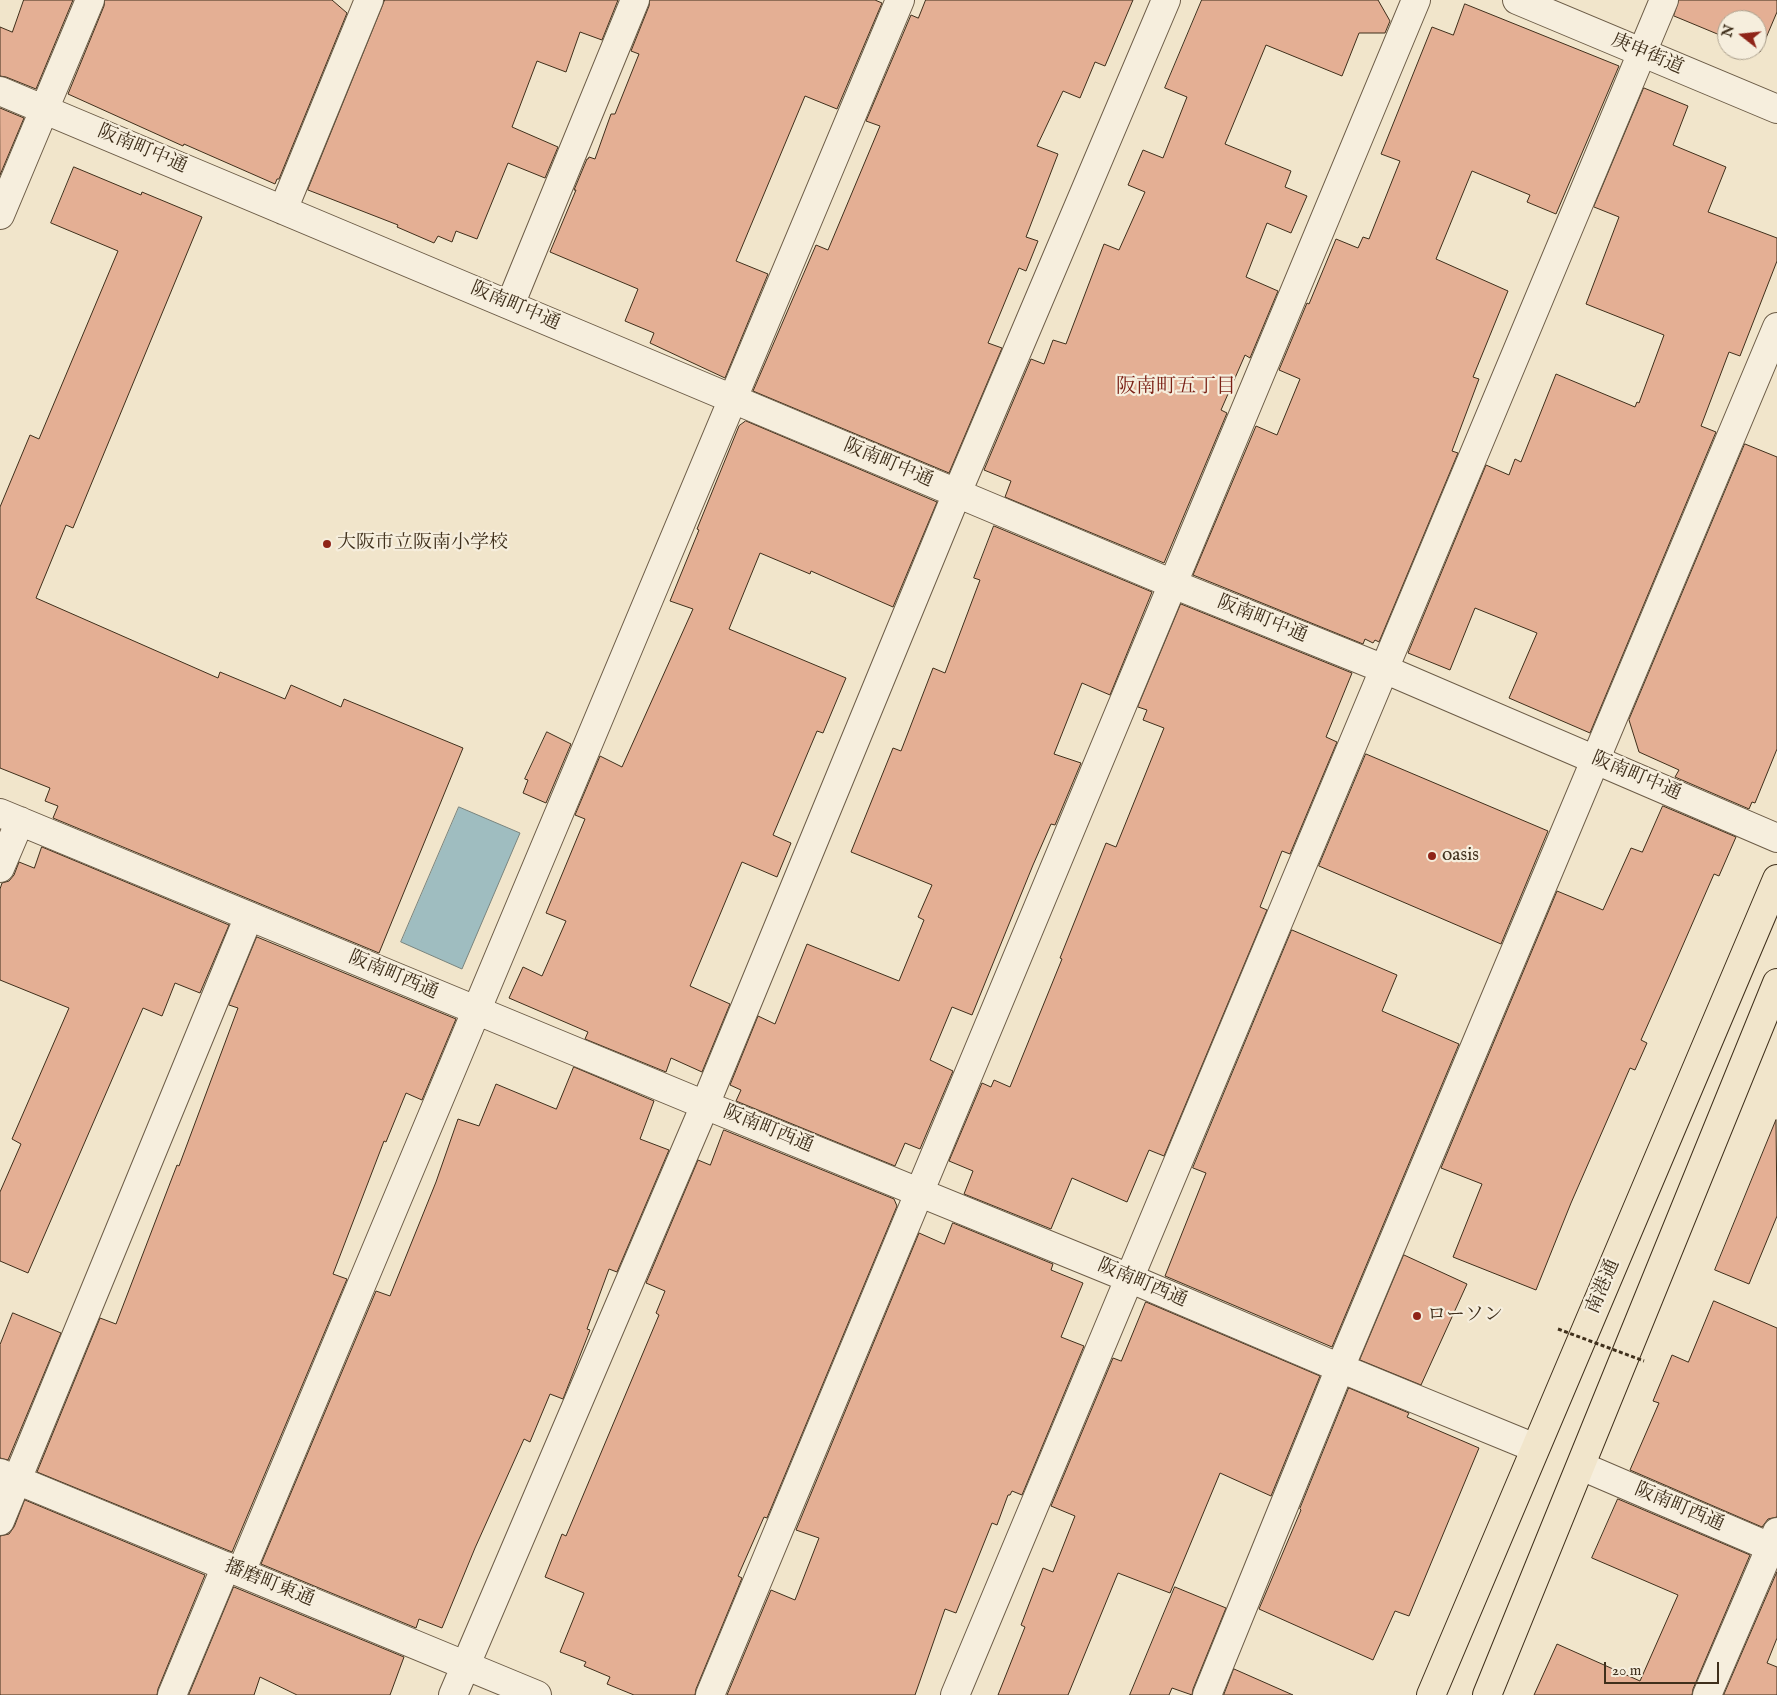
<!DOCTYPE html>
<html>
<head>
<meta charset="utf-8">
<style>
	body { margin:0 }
	#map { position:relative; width:1777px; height:1695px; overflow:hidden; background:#f1e5cb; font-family:"IM FELL English",serif }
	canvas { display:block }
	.north { position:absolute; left:1717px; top:10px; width:50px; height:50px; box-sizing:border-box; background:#f6eedd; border:1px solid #ada28f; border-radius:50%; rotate:286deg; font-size:14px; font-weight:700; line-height:20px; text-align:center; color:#3f2f1b }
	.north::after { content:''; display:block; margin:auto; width:18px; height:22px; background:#8f2418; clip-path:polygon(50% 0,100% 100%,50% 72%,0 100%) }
	.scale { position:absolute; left:1604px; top:1662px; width:115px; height:22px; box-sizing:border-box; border:2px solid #3f2f1b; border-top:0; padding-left:6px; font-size:15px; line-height:18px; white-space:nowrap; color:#3f2f1b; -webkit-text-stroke:4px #f6eedd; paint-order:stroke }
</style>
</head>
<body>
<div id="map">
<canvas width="1777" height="1695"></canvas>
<div class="north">N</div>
<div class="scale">20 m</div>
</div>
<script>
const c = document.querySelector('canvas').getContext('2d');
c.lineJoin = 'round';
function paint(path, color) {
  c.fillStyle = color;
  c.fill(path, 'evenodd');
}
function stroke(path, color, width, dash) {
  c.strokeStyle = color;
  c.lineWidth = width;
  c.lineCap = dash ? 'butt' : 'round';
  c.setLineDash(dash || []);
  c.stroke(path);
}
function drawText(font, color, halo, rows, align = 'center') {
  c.font = font + ' "IM FELL English","Noto Serif JP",serif';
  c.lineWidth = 4.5;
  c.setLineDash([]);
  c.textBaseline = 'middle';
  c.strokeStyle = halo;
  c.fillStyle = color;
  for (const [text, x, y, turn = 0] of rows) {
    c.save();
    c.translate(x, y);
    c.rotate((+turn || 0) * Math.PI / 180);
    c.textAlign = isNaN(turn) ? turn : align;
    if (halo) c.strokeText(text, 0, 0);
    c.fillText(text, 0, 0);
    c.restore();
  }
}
const water = new Path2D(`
	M459,807L520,833L462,969L401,942Z`);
const building = new Path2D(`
	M24,0H73L36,89L6,77L0,76V27L12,32Z
	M105,0H332L347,13L279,179H277L275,184L184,144L183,146L68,94L104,6Z
	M385,0H618L602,40L580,32L566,72L537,61L512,127L558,147L545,178L508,163L477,239L456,231L452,242L438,236L434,243L397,227L398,225L308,190Z
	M650,0H875L882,3L837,109L805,96L736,261L768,274L725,378L650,343L654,333L625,321L638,289L550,252L576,190H574L587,159H588L589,157L595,159L611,114H615L639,54L631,51L649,6Z
	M926,0H1133L1105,66L1095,62L1080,98L1063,91L1037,146L1058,154L1026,237L1038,241L1026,271L1019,268L988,343L1002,348L949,473L753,391L816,245L828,250L880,126L866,121L911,15L918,18Z
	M1202,0H1378L1390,21L1385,33H1359L1342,76L1266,45L1225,144L1291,171L1285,187L1307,196L1291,233L1267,223L1246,277L1278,291L1250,358L1245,355L1221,410L1227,413L1164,563L1005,497L1011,481L984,470L1031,359L1044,364L1053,340L1066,344L1104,244L1119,250L1145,192L1128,185L1143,150L1163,158L1187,97L1165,88Z
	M1679,0H1777V12L1760,52L1756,50L1757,20H1727V38L1674,16Z
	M1465,4L1619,66L1556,214L1527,202L1530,195L1472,171L1436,259L1508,291L1473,377L1479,379L1452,451L1458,453L1379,642L1375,640L1373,643L1365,639L1363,644L1193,575L1256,426L1277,435L1300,379L1279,370L1307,303L1309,304L1336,239L1358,248L1363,237L1369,239L1400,161L1381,154L1432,27L1453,35Z
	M1644,88L1688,106L1673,145L1726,167L1708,212L1777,238V261L1740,356L1729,352L1701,426L1716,432L1590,733L1509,698L1537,633L1475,608L1450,670L1408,653L1486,465L1509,475L1515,459L1521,462L1556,374L1635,407L1637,402L1639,403L1664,335L1586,304L1619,217L1594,207Z
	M0,108L24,118L0,175Z
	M74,167L141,195L142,192L202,217L73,528L66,525L36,598L218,678L220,672L285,699L291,685L341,707L344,699L463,748L379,953L53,818L58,806L45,801L50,788L0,768V507L30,435L39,439L118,251L51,223Z
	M746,421L937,502L893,607L811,571L810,574L760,553L729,629L846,678L823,733L817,731L773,835L791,843L777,877L742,862L690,986L730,1004L702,1072L671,1058L666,1072L585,1039L588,1032L509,998L523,967L542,976L566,921L546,913L585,819L575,815L600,756L622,767L693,609L670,601L699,530L697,529L739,426Z
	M1745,444L1777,457V749L1755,803L1752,802L1749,809L1675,777L1679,770L1639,752L1629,720Z
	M994,526L1152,592L1110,695L1082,683L1054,754L1081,763L1055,825L1051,824L1033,865L972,1015L952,1007L930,1060L953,1071L920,1149L905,1143L895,1166L736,1101L741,1090L730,1085L758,1016L775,1024L807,944L899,981L924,920L918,917L932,885L851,852L893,748L901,751L933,668L945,673L980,580L974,578Z
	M1181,604L1352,673L1326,737L1337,742L1290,854L1282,851L1260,907L1267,910L1164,1156L1149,1150L1127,1202L1072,1178L1051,1229L964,1194L973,1171L949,1161L982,1083L991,1087L994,1080L1010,1087L1062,959L1060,958L1106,843L1116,847L1164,728L1143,720L1147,710L1138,707Z
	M547,732L571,744L546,803L523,793L528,780L525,779Z
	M1366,754L1548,831L1501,944L1319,866Z
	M1663,806L1736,837L1719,876L1714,874L1669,977L1641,1040L1647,1043L1635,1070L1630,1068L1571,1203L1536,1290L1453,1257L1482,1184L1441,1168L1557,891L1603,910L1631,848L1642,852Z
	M42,847L229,925L200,993L175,983L162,1016L143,1008L28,1273L0,1261V1192L21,1144L12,1139L69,1008L0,980V889L2,883L9,881L14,875L19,862L34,868Z
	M1292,930L1397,975L1382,1011L1459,1044L1332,1347L1165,1276L1206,1173L1193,1168Z
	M257,937L456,1019L422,1100L406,1093L386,1142L384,1141L333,1274L347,1279L232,1552L37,1472L100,1318L116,1324L177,1165L179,1166L238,1008L229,1005Z
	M574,1067L654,1101L640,1139L669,1150L617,1272L609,1269L587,1329L590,1330L563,1399L550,1394L530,1442L524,1439L475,1548L442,1628L419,1619L416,1628L261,1564L376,1291L390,1296L436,1182L458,1119L479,1126L496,1084L556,1109Z
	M1776,1120L1777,1216L1749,1284L1715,1270Z
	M724,1130L894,1199L897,1206L767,1518L764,1517L738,1576L742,1578L696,1689L695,1695H634L607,1684L610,1677L584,1666L586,1662L560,1652L584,1593L545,1577L562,1534L566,1536L659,1315L656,1313L665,1291L646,1283L698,1160L710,1165Z
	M953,1223L1053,1264L1051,1270L1083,1283L1061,1337L1084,1346L1022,1495L1012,1491L1010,1495H1008L997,1525L992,1523L956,1613L945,1609L915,1695H727L771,1590L795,1600L819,1538L796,1530L919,1233L944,1244Z
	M1404,1255L1467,1284L1421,1385L1360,1360Z
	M1714,1301L1777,1328V1517L1768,1519L1762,1527L1630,1470L1659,1403L1653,1401L1672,1355L1688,1362Z
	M1146,1302L1320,1376L1271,1496L1220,1473L1170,1593L1118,1573L1068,1695H998L1025,1627L1021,1625L1043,1568L1053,1572L1075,1516L1051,1506L1113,1358L1121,1361Z
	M13,1313L61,1333L8,1460L0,1458V1345Z
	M1349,1388L1409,1413L1407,1417L1479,1448L1409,1616L1395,1611L1373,1660L1259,1609L1301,1510L1300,1509Z
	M1618,1499L1750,1555L1693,1689L1692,1695H1534L1557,1644L1640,1681L1678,1595L1592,1558Z
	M25,1500L205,1575L158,1689L157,1695H0V1536L9,1534L14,1527Z
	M1777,1572V1638L1767,1663L1777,1667V1695H1724Z
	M234,1587L404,1657L390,1695H297L260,1677L254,1695H189Z
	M1175,1587L1226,1608L1193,1689L1192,1695L1172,1688L1169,1695H1130Z
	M1234,1669L1293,1695H1224Z`);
const minor = new Path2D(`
	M0,91L1173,584L1384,669L1777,838
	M283,210L369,0
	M0,215L90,0
	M510,305L635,0
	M0,813L705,1105L1129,1278L1340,1368L1535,1448
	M0,868L20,821
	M1581,1466L1777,1550
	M0,1473L537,1695
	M0,1521L249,916
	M241,1572L900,0
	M172,1695L226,1566
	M453,1695L705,1105L957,493L1166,0
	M710,1695L1416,0
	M955,1695L1664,0
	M1207,1695L1340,1368L1777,327
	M1707,1695L1777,1532`);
const tertiary = new Path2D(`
	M1517,0L1777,109`);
const primary = new Path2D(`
	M1431,1695L1777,879
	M1487,1695L1777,983`);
const pathBridge = new Path2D(`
	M1558,1329L1644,1361`);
const markers = [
	[327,544,5,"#8f2418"],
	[1432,856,5,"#8f2418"],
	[1417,1316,5,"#8f2418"]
];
const streetNames = [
	["庚申街道",1647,55,23],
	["阪南町中通",142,150,23],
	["阪南町中通",515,307,23],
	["阪南町中通",888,464,23],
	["阪南町中通",1262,620,22],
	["阪南町中通",1636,777,23],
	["阪南町西通",393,976,23],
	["阪南町西通",768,1130,22],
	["阪南町西通",1142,1284,23],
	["南港通",1604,1287,-67],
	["阪南町西通",1679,1508,23],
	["播磨町東通",269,1584,22]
];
const poiNames = [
	["大阪市立阪南小学校",337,544],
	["oasis",1442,856],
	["ローソン",1427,1316]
];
const neighbourhoodNames = [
	["阪南町五丁目",1176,388]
];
paint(water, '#9fbdc0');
stroke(water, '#79847e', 1);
paint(building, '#e4af94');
stroke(building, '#3f2f1b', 1);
stroke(minor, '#6c5c47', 30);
stroke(tertiary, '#6c5c47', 30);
stroke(primary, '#3f2f1b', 30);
stroke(minor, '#f6eedd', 28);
stroke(tertiary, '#f6eedd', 28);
stroke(primary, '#f1e5cb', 28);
stroke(pathBridge, '#3f2f1b', 3, [4, 2.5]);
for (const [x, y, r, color] of markers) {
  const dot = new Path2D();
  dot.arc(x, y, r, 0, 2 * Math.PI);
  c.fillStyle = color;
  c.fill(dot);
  stroke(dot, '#f6eedd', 2);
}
drawText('19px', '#3f2f1b', '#f6eedd', streetNames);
drawText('19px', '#3f2f1b', '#f6eedd', poiNames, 'left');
drawText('20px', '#7a1f14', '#f6eedd', neighbourhoodNames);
</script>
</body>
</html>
